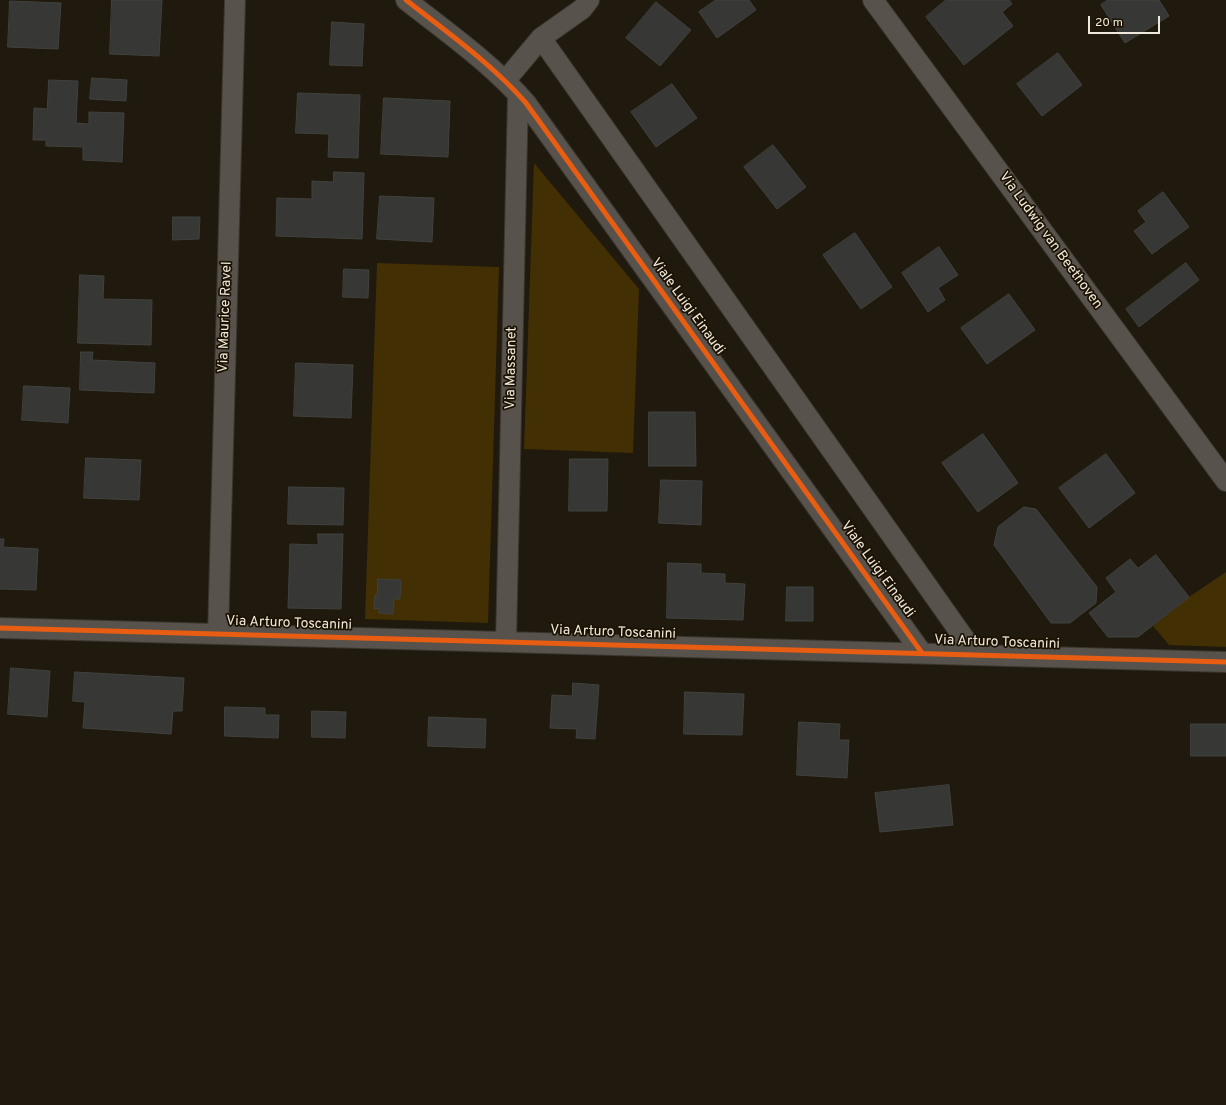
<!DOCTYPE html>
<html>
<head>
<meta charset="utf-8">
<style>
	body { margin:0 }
	#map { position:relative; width:1226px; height:1105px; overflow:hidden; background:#1f190e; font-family:Overpass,sans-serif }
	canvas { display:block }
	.scale { position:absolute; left:1088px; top:16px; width:72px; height:18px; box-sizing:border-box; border:2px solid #efe8dc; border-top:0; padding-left:5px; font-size:12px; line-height:14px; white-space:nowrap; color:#efe8dc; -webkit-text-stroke:3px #1c1202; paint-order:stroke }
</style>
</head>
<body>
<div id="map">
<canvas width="1226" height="1105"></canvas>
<div class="scale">20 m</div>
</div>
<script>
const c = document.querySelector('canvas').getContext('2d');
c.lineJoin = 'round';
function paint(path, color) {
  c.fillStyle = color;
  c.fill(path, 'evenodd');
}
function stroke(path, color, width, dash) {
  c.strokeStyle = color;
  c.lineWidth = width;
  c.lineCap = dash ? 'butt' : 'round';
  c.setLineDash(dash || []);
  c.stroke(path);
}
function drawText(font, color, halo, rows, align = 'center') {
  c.font = font + ' Overpass,sans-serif';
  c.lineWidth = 3.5;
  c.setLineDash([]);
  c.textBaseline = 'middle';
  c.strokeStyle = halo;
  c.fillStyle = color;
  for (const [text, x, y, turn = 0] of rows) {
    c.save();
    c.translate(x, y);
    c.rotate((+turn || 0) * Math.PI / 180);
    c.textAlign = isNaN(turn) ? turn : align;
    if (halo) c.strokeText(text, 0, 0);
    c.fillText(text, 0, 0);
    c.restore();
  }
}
const green = new Path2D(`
	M534,163L639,289L633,453L524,449Z
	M377,263L499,267L488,623L365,619ZM378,579L401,580L400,599H394L393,614L379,613V608H374L375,595H377Z
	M1226,572V647L1169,645L1153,626L1189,597Z`);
const building = new Path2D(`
	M112,0H162L159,56L110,54Z
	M716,0H749L756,10L717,38L699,12Z
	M946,0H1009L1012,4L1002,12L1013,26L964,65L926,17Z
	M1108,0H1159L1169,16L1125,43L1101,5Z
	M10,1L61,3L58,49L8,47Z
	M656,2L691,30L660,66L626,38Z
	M332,22L364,24L362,66L330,65Z
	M1058,53L1082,85L1042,116L1017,84Z
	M92,78L127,80L126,101L90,99Z
	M49,80L78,81L76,123L89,124V112L124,113L122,162L83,160V147L46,146V140H33L34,108L47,109Z
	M672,84L697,118L656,147L631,112Z
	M298,93L360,95L358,158L328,157L329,134L296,133Z
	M384,98L450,101L448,157L381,154Z
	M773,145L806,187L777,209L744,167Z
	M334,172L364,173L362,239L276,236L277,198L312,199V181L333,182Z
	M1163,192L1189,227L1152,254L1134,231L1146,222L1138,211Z
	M380,196L434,198L432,242L377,239Z
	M173,217H200L199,239L173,240Z
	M855,233L892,287L861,309L823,255Z
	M939,247L958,275L938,288L945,300L928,312L902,273Z
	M1186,263L1199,280L1139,327L1126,309Z
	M344,269L369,270L368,298L343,297Z
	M80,275L104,276L103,299L152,300L151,345L78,343Z
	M1009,294L1035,330L987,364L961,328Z
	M81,352H93L92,360L155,363L154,393L80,390Z
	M296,363L353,365L351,418L294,416Z
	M24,386L70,388L68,423L22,420Z
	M649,412H695L696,466H649Z
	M983,434L1018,483L978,512L942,463Z
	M1106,454L1135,493L1089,528L1059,488Z
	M86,458L141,460L139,500L84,498Z
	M570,459H608L607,511H569Z
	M661,480L702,481L701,525L659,523Z
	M289,487L344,488L343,525L288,524Z
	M1024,507L1036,509L1097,587L1096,603L1070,623H1051L994,545L998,527Z
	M318,534H343L341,609L288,608L290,544L318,545Z
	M0,539H4L3,547L38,549L36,590L0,589Z
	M1156,555L1189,597L1138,637H1108L1089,613L1116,592L1106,578L1130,559L1138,568Z
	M668,563L701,564V573L725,574V583L745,584L743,620L667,618Z
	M378,579L401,580L400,599H394L393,614L379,613V608L374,609L375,595H377Z
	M787,587H813V621H786Z
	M11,668L50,671L47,717L8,714Z
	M75,672L184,678L182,711H173L171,734L83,728L85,702L73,701Z
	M573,683L599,685L595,739L576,738L577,729L550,728L552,695L572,696Z
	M685,692L744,694L742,735L684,734Z
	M225,707L265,708V715H279L278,738L225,736Z
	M312,711L346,712L345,738L312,737Z
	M429,717L486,719L485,748L428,746Z
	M799,722L840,724L839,740H849L847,778L797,775Z
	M1191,724H1226V756H1191Z
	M949,785L953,825L880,832L875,793Z`);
const minor = new Path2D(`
	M406,0C447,32 492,64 526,103L922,653
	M873,0L1226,481
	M541,38L976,655
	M505,81L541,38L582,9L589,0
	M0,628L1226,662
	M218,634L235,0
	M506,642L518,94`);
const cycleway = new Path2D(`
	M406,0C447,32 492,64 526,103L922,653
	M0,628L1226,662`);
const streetNames = [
	["Via Ludwig van Beethoven",1050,241,54],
	["Viale Luigi Einaudi",687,307,54],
	["Via Maurice Ravel",226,317,-88],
	["Via Massanet",512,368,-89],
	["Viale Luigi Einaudi",877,570,54],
	["Via Arturo Toscanini",289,624,2],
	["Via Arturo Toscanini",613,633,2],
	["Via Arturo Toscanini",997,643,2]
];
paint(green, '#432f04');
paint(building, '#373835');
stroke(building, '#41423e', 1);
stroke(minor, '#3a352d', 22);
stroke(minor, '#57524b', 20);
stroke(cycleway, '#e95d12', 5);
drawText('14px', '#efe8dc', '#1c1202', streetNames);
</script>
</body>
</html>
